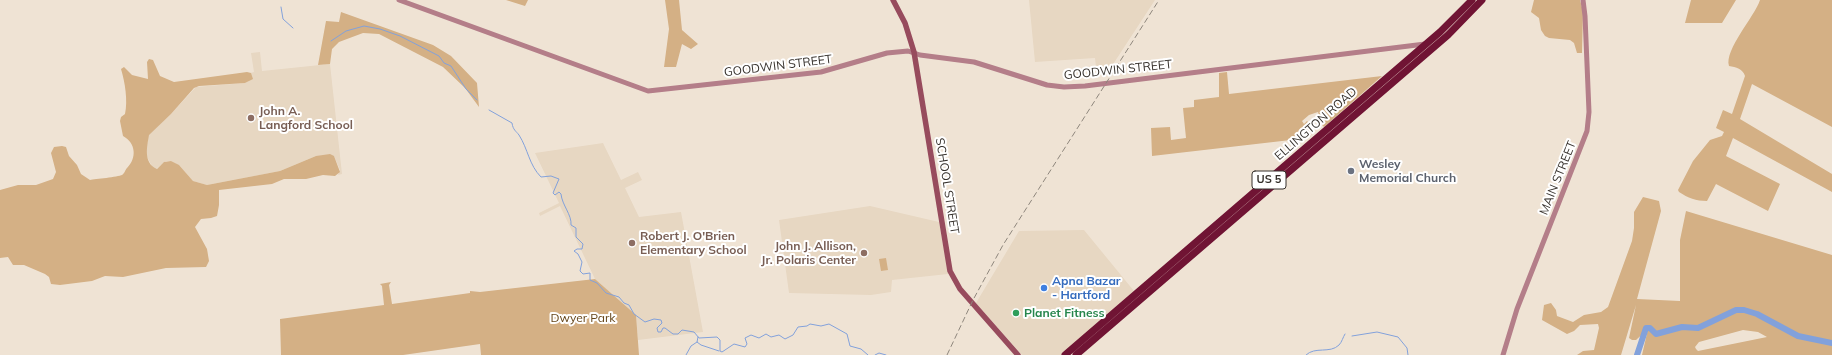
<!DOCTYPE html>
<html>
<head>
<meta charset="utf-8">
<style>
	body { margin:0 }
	canvas { display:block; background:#efe3d4 }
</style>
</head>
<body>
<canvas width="1832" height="355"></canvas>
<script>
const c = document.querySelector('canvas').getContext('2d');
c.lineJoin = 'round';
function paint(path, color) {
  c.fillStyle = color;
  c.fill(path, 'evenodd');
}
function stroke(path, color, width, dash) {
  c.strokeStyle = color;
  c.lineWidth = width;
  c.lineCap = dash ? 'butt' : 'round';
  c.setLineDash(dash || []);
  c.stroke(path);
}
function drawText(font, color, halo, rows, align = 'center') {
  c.font = font + ' Mulish,sans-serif';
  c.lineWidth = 4;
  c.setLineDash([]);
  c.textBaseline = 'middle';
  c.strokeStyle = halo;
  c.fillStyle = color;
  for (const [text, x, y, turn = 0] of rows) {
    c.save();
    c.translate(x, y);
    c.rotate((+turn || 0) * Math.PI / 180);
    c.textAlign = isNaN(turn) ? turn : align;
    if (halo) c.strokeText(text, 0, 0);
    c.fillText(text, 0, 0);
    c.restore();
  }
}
const built = new Path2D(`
	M1029,0H1155L1106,75L1097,76L1095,58L1035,62Z
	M260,52L262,71L330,64L342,174L338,175L340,170L334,156H316L280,171L207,185L193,181L180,166L171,161H166L156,169L153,168L146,155L148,135L171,114L196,87L245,83L249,81L250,73L254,72L251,53Z
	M603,143L621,180L638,172L642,180L625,188L639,217L681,212L703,332L638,340L636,315L595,279L560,206L540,216L539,213L559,203L535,153Z
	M870,206L939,222L948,274L892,280L891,292L871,295L789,293L779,220Z
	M1084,230L1134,291L1061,355H1022L976,303L1019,231Z`);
const green = new Path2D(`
	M506,0H528L525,6Z
	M665,0H679L682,30L698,44L691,49L682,44L676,67H664L669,29Z
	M1534,0H1580L1583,11L1582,53H1577L1574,43L1570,40L1549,38L1545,36L1541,30L1539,18L1531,12Z
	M1691,0H1736L1722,23H1685Z
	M1760,0H1832V127L1752,84L1740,119L1832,174V192L1733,138L1726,156L1780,184L1768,211L1716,184L1707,201C1696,201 1688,198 1679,192L1678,190L1693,161L1710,140L1722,136L1724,132L1716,128L1723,110L1732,114L1745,76C1743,69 1736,67 1729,66C1724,50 1755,16 1760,0Z
	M341,12L433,45L451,56L477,83L479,107L465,88L443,67L379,34L363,33L339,42L332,49L330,64L318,65L326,21L339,22Z
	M149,59L153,60L160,76L174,82L247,72L251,73L253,79L245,83L199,86L194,88L171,114L149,135C147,147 143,163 157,169L164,162L171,161L179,165L193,181L207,185L280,171L316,156L330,154L334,156L340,172L335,176L323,175L306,179H284L272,184L219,190V205L217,216L211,218L201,219L195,227L207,249L209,261L206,267L166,268L123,277L105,276L92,281L60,285L51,284L49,277L45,274L24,265H13L8,257L0,258V190L18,185H36L53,179L56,172L51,153L54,147L62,146L66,147L69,156L77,165L81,174L90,180C95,179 118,177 122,175C125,173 125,170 127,168C137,158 136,143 123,136L120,121L121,117L125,114C128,101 125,82 121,69L124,67L132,75L148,79L147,62Z
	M1227,72L1229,94L1382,76L1324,127L1316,118L1319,115L1318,112L1309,115L1302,121L1304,124L1307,121L1312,126L1311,136L1308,138L1152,156L1151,128L1170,127L1171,140L1186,138L1183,108L1194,107V100L1219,97V73Z
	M1643,197L1659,201L1661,211L1637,299L1680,301V240L1686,211L1832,255V355H1642L1648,329L1636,340H1632L1629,338L1636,305L1621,355H1577L1583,351L1594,350L1599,328L1598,324L1580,325L1574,331L1567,334L1542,320L1544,305L1551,303L1556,310L1557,316L1573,322L1584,315L1601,312L1608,307L1632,241L1634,228V212ZM1743,330L1758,332L1767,337L1698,351L1696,349L1695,347L1699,342Z
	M886,258L888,270L881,271L879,259Z
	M595,279L636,315L639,355H481L480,344L403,355H281L280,319L384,305L382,286L380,284L391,282L389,285L392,304L470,293V291L480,292Z`);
const stream = new Path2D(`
	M281,7L283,19L293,28
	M331,41L346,31L364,26L380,29L400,36L439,56L444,63L451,66L466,89L477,100
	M489,110L512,123C513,130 516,131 519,135C528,149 529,165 541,177L551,176L559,179L553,193L555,195L559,192L561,194C562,205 572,215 571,225L576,228V237L583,244L582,249H577L574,251L578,254L582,262L580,271L583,274L590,273V280L597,283L606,293L619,297L624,303L629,305L634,314L645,322L654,319L661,320L662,323L657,328L658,332H661L663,328H665L673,334H678L682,330L694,332L699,338L717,337L720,340V351L722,352L734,344L745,347L747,344L745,338L751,335L759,338L766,334L771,337L779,335L785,339L793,335L798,327L807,326L810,324L821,326L829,324L847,334L850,346L861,349L868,355
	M1352,336L1377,332L1398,337L1407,348L1408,355
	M698,337L697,342L701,345L719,351
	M686,355L691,346L697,342
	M875,355L879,353L886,355
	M1306,355C1315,346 1330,354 1339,345C1342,342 1343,337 1345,334`);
const river = new Path2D(`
	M1637,355L1646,328H1650L1656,334L1682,327L1698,328L1736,310H1744L1757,314L1798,336L1832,343`);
const tertiary = new Path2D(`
	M399,0L648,91L821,72L887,53L908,51L920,55L974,62L1047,85L1064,87L1085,86L1425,44
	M1503,355L1517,309L1587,131L1589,112L1585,16L1583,0`);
const secondary = new Path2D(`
	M893,0L905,23L914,52L950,271L960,289L1018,355`);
const trunk = new Path2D(`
	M1065,355L1440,32L1472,0
	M1076,355L1448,35L1482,0`);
const rail = new Path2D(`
	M947,355L973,300L1003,245L1159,0`);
const markers = [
	[251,118,4,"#8d6e63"],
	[1351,171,4,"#6b7280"],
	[632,243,4,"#8d6e63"],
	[864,253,4,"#8d6e63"],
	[1044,288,4,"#3f7fe0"],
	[1016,313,4,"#2e9e5b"]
];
const shields = [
	[1269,180,34]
];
const shieldNames = [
	["US 5",1269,180]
];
const streetNames = [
	["GOODWIN STREET",778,66,-7],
	["GOODWIN STREET",1118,70,-6],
	["ELLINGTON ROAD",1316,124,-41],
	["MAIN STREET",1558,178,-68],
	["SCHOOL STREET",947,186,81]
];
const educationNames = [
	["John A.",259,111],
	["Langford School",259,125],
	["Robert J. O'Brien",640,236],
	["Elementary School",640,250],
	["John J. Allison,",856,246,"right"],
	["Jr. Polaris Center",856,260,"right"]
];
const worshipNames = [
	["Wesley",1359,164],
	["Memorial Church",1359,178]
];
const shopNames = [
	["Apna Bazar",1052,281],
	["- Hartford",1052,295]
];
const leisureNames = [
	["Planet Fitness",1024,313]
];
const parkNames = [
	["Dwyer Park",583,318]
];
paint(built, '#e7d7c2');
paint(green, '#d4b085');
stroke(stream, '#82a1db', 1);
stroke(river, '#82a1db', 6);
stroke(tertiary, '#b47e89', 5);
stroke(secondary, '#974b5d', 5.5);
stroke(trunk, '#701434', 7);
stroke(rail, '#8e867c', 1, [6, 3]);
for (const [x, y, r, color] of markers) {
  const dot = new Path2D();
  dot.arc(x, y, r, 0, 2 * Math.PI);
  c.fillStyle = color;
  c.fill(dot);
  stroke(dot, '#fff', 1.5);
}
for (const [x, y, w] of shields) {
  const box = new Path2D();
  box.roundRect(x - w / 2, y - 9, w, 18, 3);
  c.fillStyle = '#fff';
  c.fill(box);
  stroke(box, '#36312c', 1);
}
drawText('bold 11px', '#36312c', null, shieldNames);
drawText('12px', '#36312c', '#fff', streetNames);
drawText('bold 12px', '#785e54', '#fff', educationNames, 'left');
drawText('bold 12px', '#5b616d', '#fff', worshipNames, 'left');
drawText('bold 12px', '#366cbe', '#fff', shopNames, 'left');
drawText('bold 12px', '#27864d', '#fff', leisureNames, 'left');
drawText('12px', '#654519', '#fff', parkNames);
</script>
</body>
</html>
